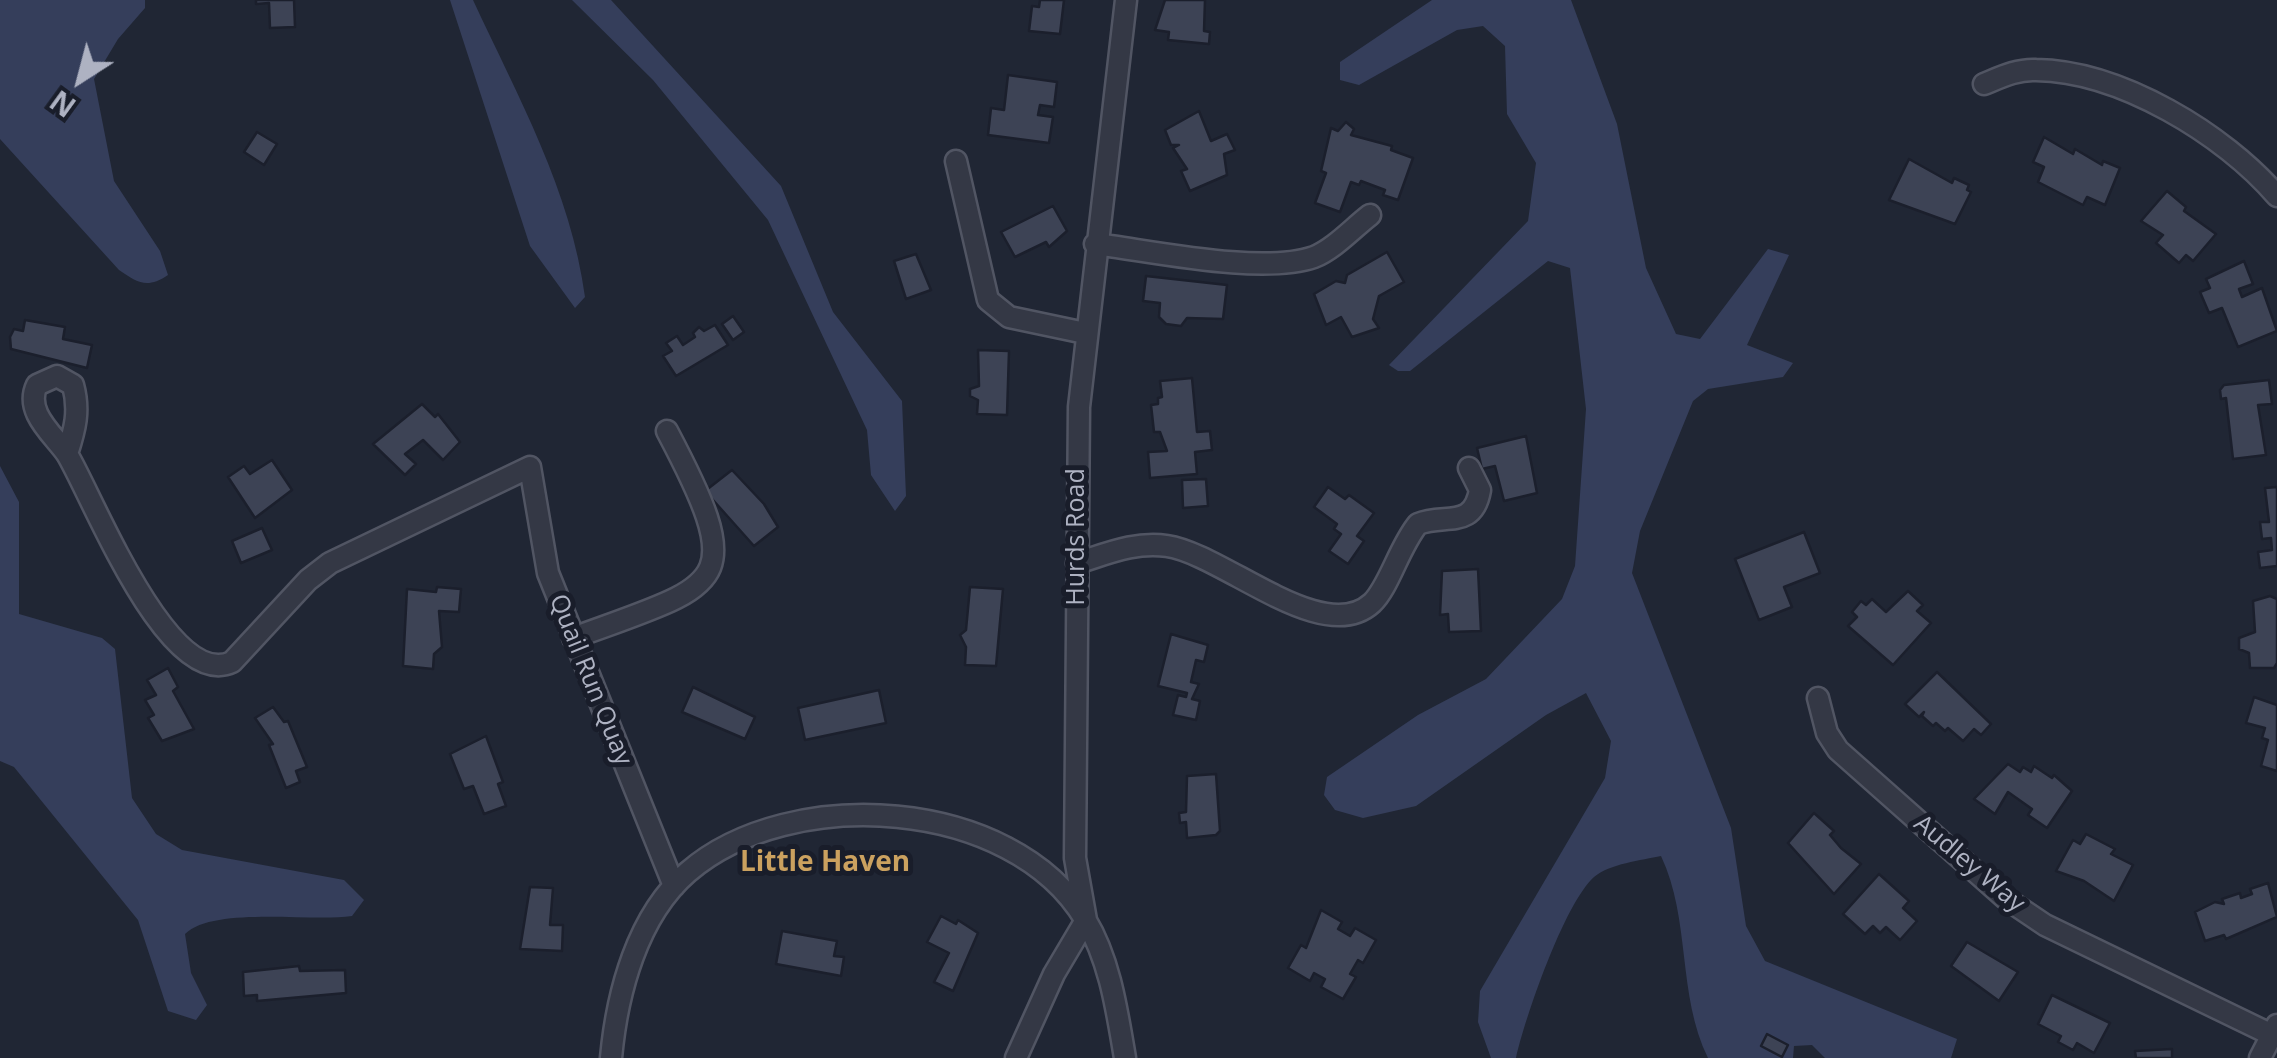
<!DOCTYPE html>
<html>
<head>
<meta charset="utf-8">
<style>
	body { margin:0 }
	#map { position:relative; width:2277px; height:1058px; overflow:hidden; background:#202634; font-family:"Open Sans",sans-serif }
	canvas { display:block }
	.north { position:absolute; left:30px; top:30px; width:100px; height:100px; -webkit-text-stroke:8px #191d2a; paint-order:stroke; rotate:216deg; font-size:28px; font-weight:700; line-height:40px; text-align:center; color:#aeb2c2 }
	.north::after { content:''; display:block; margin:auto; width:35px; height:45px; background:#aeb2c2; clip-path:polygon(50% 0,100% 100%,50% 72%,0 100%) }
</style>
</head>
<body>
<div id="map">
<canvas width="2277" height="1058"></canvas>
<div class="north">N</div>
</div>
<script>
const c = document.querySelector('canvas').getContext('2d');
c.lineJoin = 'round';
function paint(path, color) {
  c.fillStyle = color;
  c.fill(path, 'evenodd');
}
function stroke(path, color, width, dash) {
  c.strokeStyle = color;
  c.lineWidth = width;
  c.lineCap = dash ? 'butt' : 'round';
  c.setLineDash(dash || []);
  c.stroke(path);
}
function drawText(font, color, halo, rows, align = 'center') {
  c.font = font + ' "Open Sans",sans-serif';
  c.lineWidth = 10;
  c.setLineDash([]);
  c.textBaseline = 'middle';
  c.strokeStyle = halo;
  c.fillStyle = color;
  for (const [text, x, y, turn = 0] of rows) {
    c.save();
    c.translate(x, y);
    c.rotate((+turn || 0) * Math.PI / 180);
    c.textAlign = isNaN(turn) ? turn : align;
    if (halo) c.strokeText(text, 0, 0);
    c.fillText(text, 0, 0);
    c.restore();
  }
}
const water = new Path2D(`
	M0,0H145V8L118,39L94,79L114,181L160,251L168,275C147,289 138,283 119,270L0,139Z
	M450,0H473C518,97 571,191 585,297L575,308L530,246Z
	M572,0H611L781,186L833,312L902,401L906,496L895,511L871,475L867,430L768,220L653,80Z
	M1432,0H1571L1617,124L1646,268L1676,334L1700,339L1768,249L1789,255L1747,345L1793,363L1783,377L1708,389L1693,401L1640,531L1632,573L1731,828L1746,926L1765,961L1957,1039L1951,1058H1825L1812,1045L1794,1046L1793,1058H1708C1677,995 1691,919 1661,856C1642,860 1609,864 1594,877C1564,904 1525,1018 1516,1058H1491L1478,1022L1480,991L1605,778L1611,741L1586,693L1546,715L1416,806L1363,818L1335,810L1324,795L1327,777L1418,715L1486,679L1562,599L1575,566L1586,409L1570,268L1548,261L1410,371H1398L1389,365L1528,221L1536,163L1507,114L1505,46L1483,26L1457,30L1359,85L1340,80V62Z
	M0,466L19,502V614L102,638L115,649L132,798L156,834L182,850L344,880L364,900L352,916C309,922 214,906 185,934L191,973L207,1005L196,1020L168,1011L138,920L14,767L0,761Z`);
const building = new Path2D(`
	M256,0H294L295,27L270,28L269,3L256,4Z
	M1040,0H1064L1060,34L1029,31L1032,6L1039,7Z
	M1165,0H1205L1204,31L1210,32L1209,44L1168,40L1169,32L1155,30Z
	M1008,75L1057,82L1054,107L1040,105L1038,115L1053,117L1049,143L988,135L991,108L1004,110Z
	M1199,111L1211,141L1227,134L1235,150L1224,154L1227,175L1190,191L1181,171L1187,169L1173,148L1179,145H1171L1165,130Z
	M1346,122L1354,129L1351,135L1392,146L1391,150L1413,158L1398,200L1383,195L1385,190L1361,181L1359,185L1351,182L1340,212L1315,203L1326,173L1321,171L1331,128L1338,131Z
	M257,132L277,144L264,165L244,152Z
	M2044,137L2073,154L2075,149L2102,165L2103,161L2120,168L2105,205L2087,197L2083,205L2038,182L2044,167L2033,162Z
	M1909,159L1952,183L1954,178L1969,185L1967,190L1971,192L1955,224L1889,200Z
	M2167,191L2186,207L2184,211L2216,234L2193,261L2186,255L2179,263L2156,243L2163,235L2141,221Z
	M1053,206L1067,231L1049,247L1046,242L1015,257L1001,232Z
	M1387,252L1404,282L1379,296L1373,319L1379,328L1352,337L1341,317L1326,325L1314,294L1336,281L1345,283L1347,275Z
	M916,254L931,290L906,299L894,261Z
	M2244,261L2253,284L2239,289L2242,297L2262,288L2277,331L2238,347L2222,308L2209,313L2200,292L2210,288L2206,279Z
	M1146,276L1227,285L1223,319L1187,318L1181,326L1166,324L1159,317L1160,303L1143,301Z
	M733,316L744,332L733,340L722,324Z
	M25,320L65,327L63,339L92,345L87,368L11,349L10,337L14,329L23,331Z
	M715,325L728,345L676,376L663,356L672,351L666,343L677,336L683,345L695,337L693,333L699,327L704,331Z
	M978,350L1009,351L1007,415L977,414L978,400L970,396V389L979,386Z
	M1192,378L1197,432L1210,431L1212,450L1195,452L1197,474L1150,478L1148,452L1167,451L1160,432H1154L1151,405L1158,404V398L1162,397L1160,381Z
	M2269,380L2272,404L2258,405L2266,455L2233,459L2226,398L2221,399L2220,390L2224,385Z
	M422,404L435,417L438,414L460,442L443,460L423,440L405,454L416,464L405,475L373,444Z
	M1526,436L1537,493L1504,501L1495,466L1482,469L1477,448Z
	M272,460L292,490L255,518L228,477L244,466L250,474Z
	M732,470L764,504L778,527L754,546L705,491Z
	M1206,479L1208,506L1183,508L1182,480Z
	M1328,487L1345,499L1349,495L1374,513L1357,536L1364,541L1348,564L1329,551L1341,534L1334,529L1337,524L1314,507Z
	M2277,487V566L2260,568L2258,552L2272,550L2271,538L2262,539L2260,522H2269L2265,488Z
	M262,528L272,550L241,563L232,541Z
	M1804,532L1820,573L1784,587L1792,607L1759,620L1735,559Z
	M1478,569L1481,631L1449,632L1448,614L1440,615L1442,571Z
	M437,587L461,589L459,612L439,611L442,647L434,654L433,669L403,666L407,589L436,592Z
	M970,587L1003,589L996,666L965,665L966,647L960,635L966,630Z
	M1908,591L1923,605L1917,611L1931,623L1893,665L1848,626L1857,617L1852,612L1861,601L1866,605L1872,599L1886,612Z
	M2270,596L2277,599V663L2274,668H2250L2249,653L2239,649V638L2255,632L2253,601Z
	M1171,634L1208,645L1204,662L1196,660L1191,682L1199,684L1192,699L1200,701L1196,720L1173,715L1178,695L1186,697L1187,693L1158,686Z
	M168,668L178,687L173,691L194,729L162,741L148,718L154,715L145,700L156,695L147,680Z
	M1937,672L1991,724L1981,735L1974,729L1963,741L1948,728L1945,731L1936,723L1933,726L1922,716L1924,712L1919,717L1905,704Z
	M693,687L755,717L745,739L682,712Z
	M879,690L886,723L805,740L798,708Z
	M2254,697L2277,705V771L2261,766L2268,740L2262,738L2265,728L2246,723Z
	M273,707L284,722L288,721L307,767L296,771L300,782L286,788L269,745L273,744L255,718Z
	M486,736L503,782L498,784L506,806L484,814L473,786L464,789L450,754Z
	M2008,764L2020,772L2023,767L2031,772L2034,766L2052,778L2054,775L2072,791L2047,828L2028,815L2032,809L2008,792L1995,814L1974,799Z
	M1216,774L1220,831L1216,835L1187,838L1186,822L1180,823L1179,813L1186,812L1187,776Z
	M1814,813L1834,831L1830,835L1841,848L1861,864L1834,894L1788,843Z
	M2086,834L2115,849L2111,854L2133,865L2114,901L2084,881L2056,871L2073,840L2080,844Z
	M1879,874L1909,901L1903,908L1917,921L1900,940L1886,927L1880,933L1873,926L1865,934L1843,914Z
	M2268,883L2277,917L2226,939L2224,935L2205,941L2195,912L2215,902L2224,904L2222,899L2240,893L2241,898L2252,894L2250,889Z
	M530,887L553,888L550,925H563L562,951L520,949Z
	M1321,910L1342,922L1338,929L1350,936L1355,928L1376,940L1363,963L1358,960L1350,974L1356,977L1343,999L1321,987L1325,979L1314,973L1310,981L1288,968L1301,945L1306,948Z
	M941,916L956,924L958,920L978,933L953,991L934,982L949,953L927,942Z
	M782,931L837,941L834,956L844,957L841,976L776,964Z
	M1967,942L2018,972L1999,1001L1951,966Z
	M299,966L300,971L345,970L346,993L257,1001V995L244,996L243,972Z
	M2052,995L2110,1023L2094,1053L2077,1043L2073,1050L2058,1042L2061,1036L2038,1024Z
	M1767,1034L1788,1045L1782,1057L1761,1046Z
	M2172,1049V1058H2136L2135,1051Z`);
const minor = new Path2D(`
	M1984,84C2001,77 2017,69 2036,70C2120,71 2224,134 2277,196
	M956,161L988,300L1009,317L1085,333
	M1095,244C1152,251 1262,275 1314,257C1334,249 1353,228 1370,215
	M57,376L73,385C80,411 75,429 67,454C53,434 24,412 37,385Z
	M67,454C92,495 168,692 232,662L308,580L330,563L530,467L548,573L674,886
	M1077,563C1106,554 1136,541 1167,546C1223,554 1323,648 1372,603C1389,587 1399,547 1418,524C1445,513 1473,530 1480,490L1469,468
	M573,638C723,583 750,588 667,431
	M1818,698L1827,733L1838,750L2005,898L2045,925L2272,1035
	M611,1058C617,993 637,916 688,872C790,784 1012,797 1085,919C1110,960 1117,1011 1125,1058
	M1016,1058L1054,974L1086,920L1075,858L1079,407L1126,0
	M2260,1058L2277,1025`);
const streetNames = [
	["Hurds Road",1077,537,-90],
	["Quail Run Quay",590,680,68],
	["Audley Way",1969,864,40]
];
const neighbourhoodNames = [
	["Little Haven",825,863]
];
paint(water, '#353e5b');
paint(building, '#3d4355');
stroke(building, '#1b1f2c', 2.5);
stroke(minor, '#515563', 25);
stroke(minor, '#343845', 20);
drawText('25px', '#aeb2c2', '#191d2a', streetNames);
drawText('bold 28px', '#cba15f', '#191d2a', neighbourhoodNames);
</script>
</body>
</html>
